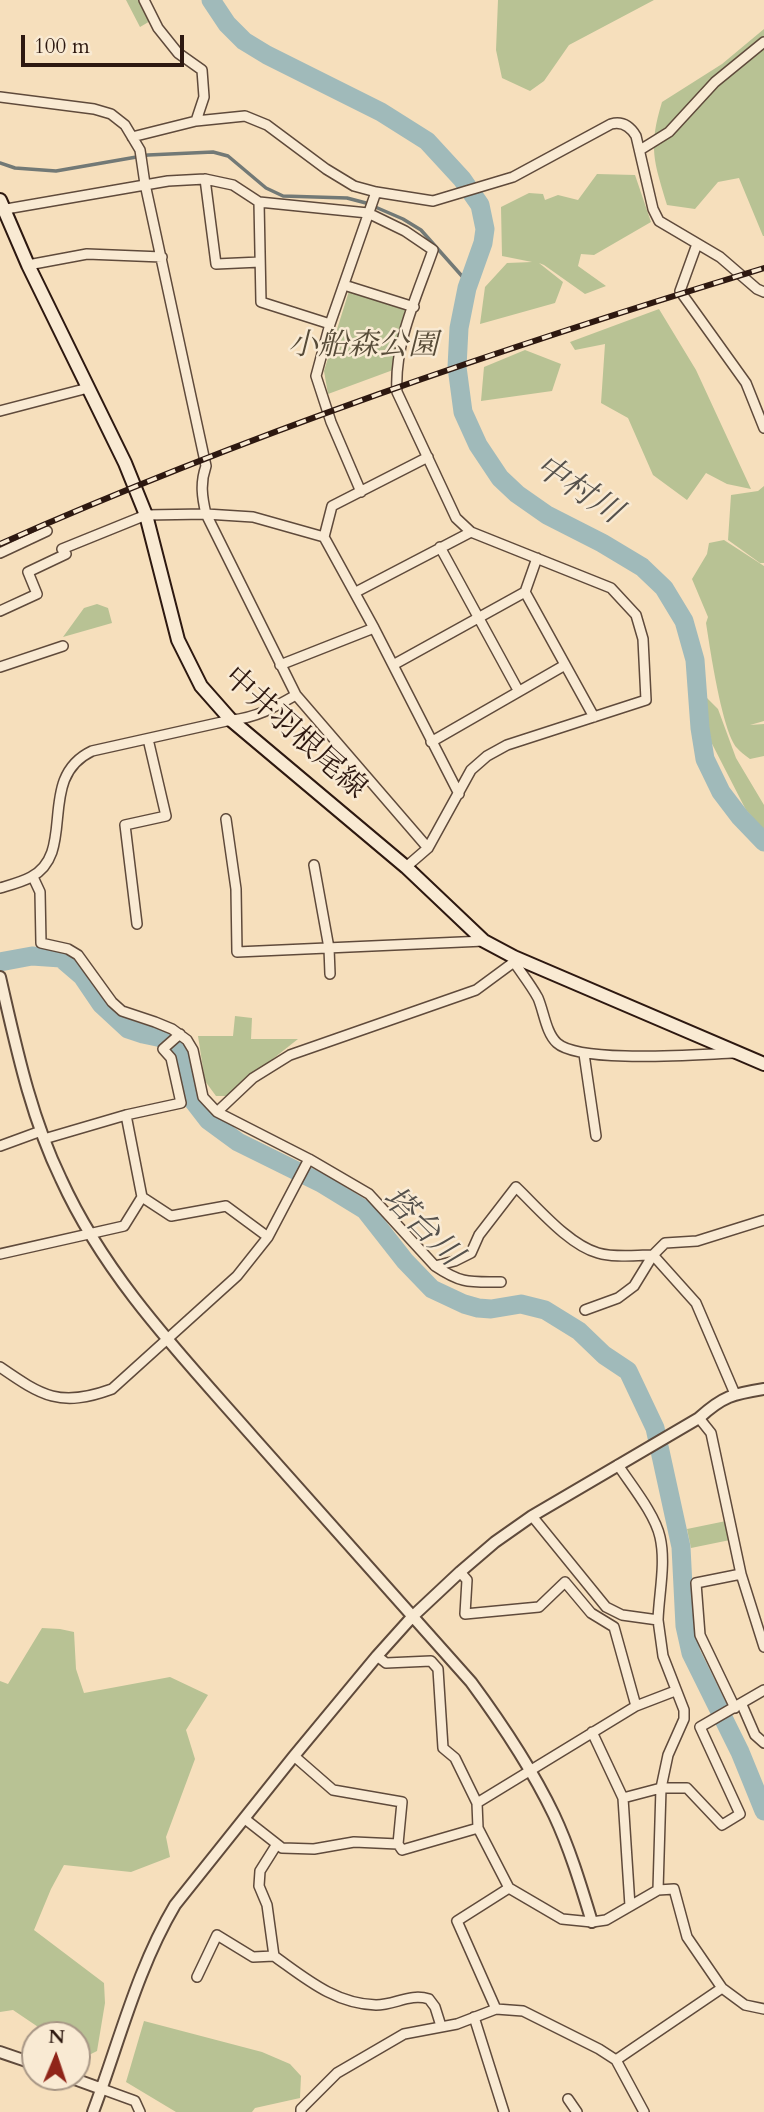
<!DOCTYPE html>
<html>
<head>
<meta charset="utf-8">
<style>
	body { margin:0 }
	#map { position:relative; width:764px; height:2112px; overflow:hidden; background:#f6dfbc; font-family:Cardo,serif }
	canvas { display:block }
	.north { position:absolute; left:21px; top:2021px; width:70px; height:70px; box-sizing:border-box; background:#f9ead3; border:2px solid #a79685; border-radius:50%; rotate:2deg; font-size:19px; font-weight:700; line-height:28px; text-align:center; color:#2d1810 }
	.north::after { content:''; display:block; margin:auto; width:24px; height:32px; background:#8f2418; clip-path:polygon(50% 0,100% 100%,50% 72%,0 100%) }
	.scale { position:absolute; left:21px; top:35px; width:163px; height:32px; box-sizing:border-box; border:4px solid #2d1810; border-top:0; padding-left:9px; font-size:21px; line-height:24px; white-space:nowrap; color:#2d1810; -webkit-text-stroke:5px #f9ead3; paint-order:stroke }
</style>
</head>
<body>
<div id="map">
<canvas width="764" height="2112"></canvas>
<div class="north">N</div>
<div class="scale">100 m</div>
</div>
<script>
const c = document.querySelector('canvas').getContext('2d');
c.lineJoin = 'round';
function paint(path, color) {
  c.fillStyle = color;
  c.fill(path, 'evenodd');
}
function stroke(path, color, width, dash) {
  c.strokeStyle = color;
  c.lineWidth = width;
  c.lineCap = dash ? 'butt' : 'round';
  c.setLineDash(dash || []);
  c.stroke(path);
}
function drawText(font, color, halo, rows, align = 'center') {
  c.font = font + ' Cardo,"Noto Serif JP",serif';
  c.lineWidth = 5;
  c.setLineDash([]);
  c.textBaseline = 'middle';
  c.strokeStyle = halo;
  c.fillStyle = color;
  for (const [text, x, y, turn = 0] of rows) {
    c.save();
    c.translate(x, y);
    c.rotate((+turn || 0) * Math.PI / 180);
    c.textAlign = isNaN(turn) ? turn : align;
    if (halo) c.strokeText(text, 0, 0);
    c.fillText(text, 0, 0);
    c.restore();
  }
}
const green = new Path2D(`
	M126,0H142L152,20L140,27Z
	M498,0H654L569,45L544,81L530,91L502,78L496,50Z
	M764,29V236H763L739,178L718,182L695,209L667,205C654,161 648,148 662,102L722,64Z
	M597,174L635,175L651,222L594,255L581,254L578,266L606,286L585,294L544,265L539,263L563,282L555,303L480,324L485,287L507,263L532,262L502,256L501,207L529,193L543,194L545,200L558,195L578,200Z
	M349,291L405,310L394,353L393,370L328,394L324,371Z
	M659,309L696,370L751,489L727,484L706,473L687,500L653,475L628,418L601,403L605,344L575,350L570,342Z
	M525,350L561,364L552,391L481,401L484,367Z
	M764,486V563H760L728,540L731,495L758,491Z
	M724,540L764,566V721L750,725L764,724V756L750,759C745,755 740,752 737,748C722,731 710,648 706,623L708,617L692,579L707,554L709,543Z
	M97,604L108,608L112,623L63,637L84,608Z
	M704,695L718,709L736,758L764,805V830L746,810L708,736L704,715Z
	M235,1016L252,1018L251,1039H298L226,1096H216L205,1081L198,1036H233Z
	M726,1521L730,1540L691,1548L687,1529Z
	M42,1628L60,1629L74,1632L76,1669L84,1693L170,1677L208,1695L186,1730L195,1759L166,1837L170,1857L131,1872L64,1865L51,1889L34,1930L104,1983L105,2003L97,2051L79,2060L77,2058V2035H50L13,2010L0,2012V1681L8,1684Z
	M144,2021L262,2052L290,2064L301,2076L300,2098L255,2108L252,2112H176L126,2082Z`);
const stream = new Path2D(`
	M0,163L15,168L56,171L148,155L213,152L228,156L266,188L283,196L347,198L366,203L403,219L421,230L469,284`);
const river = new Path2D(`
	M211,0L227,24L244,41L267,55L381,112L427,141L462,179L480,205L485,229L483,243L467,288L459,328L457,367L463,412L478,445L500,478L517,494L547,515L602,543L642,567L664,588L684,621L695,660L700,728L705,759L721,792L740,817L764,842
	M0,962L32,956L61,958L82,976L101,1004L128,1029L143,1034L162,1038L179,1050L191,1098L208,1120L238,1142L321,1183L365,1210L405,1261L432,1289L464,1304L478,1308L491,1309L521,1304L545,1310L579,1331L604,1355L628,1371L655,1428L681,1547L685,1626L691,1653L740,1752L764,1811`);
const minor = new Path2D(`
	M144,0L158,28L178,53L202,70L204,97L196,121
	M0,97L94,109L111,114L125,125L140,150L145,184L206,466C200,483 202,497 206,514L296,695L428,848
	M132,137L196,121L245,116L267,125L326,169L354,186L376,192L433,201L513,177L611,124C622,121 630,126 636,136L653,209L659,221L720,257L757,289L764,292
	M640,150L669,132L715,82L764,42
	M205,179L216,264L260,262
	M259,202L261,302L330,324
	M0,210L168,181L205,179L233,185L259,202L368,213L405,231L433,250C417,296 394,343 397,392L456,518L471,532L611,588L636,615L643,639L646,700L507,745L487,756L471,770L428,848L406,867
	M697,244L680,291L746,383L764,428
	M28,265L87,254L162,257
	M344,285L414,307
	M0,411L88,388
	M428,457L332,506L324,537L374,628L459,794
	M361,492L331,422L316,376L330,324L376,192
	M440,547L518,690
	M62,549L146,515L206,514L253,517L324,537
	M0,553L47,531
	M537,558L525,592L594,717
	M356,592L471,532
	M0,611L37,594L28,572L66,554
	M280,665L374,628
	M393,665L525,592
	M0,667L63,646
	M431,742L565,665
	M226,819L236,889L237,952L484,941
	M314,865L329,948L330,974
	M33,877L40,892L41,943L68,949L78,955L112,1002L122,1011L155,1022L172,1029L187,1040L193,1050L203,1097L217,1112L309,1159L369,1194L435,1266L455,1261L471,1253L479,1235L516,1187C538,1208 569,1245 598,1253C615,1258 635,1255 653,1255L696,1303L735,1394
	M0,888C10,885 22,882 31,877C78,852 35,778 92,751L231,720C256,718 275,707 296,695
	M137,924L125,825L166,816L148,739
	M514,958V962C522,974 531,985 538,998C544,1012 546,1033 557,1043C580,1064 701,1054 735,1053
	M584,1054L596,1136
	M217,1112L253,1078L290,1055L476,990L514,962
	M44,1139L126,1115L181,1103L171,1058L163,1049L180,1034
	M0,1146L41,1131
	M142,1197L171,1216L226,1206L268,1237
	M0,1254L124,1226L142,1197L126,1115
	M435,1266C462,1284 469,1282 501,1282
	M585,1310L618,1298L634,1286L653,1255L665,1243L697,1241L764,1220
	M0,1367C42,1396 60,1408 112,1389L237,1276L268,1237L309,1159
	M699,1418L711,1433L741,1574L764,1647
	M532,1516L606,1607L622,1615L658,1620C659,1593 666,1563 660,1537C655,1514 631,1485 618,1465
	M460,1572L467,1580L465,1614L539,1607L565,1582L591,1613L614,1627L636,1706
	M377,1656L386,1663L431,1661L438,1669L443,1748L455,1758L477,1803L478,1828L509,1888L562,1919L592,1922L606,1920L658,1890L674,1889L687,1937L722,1988L745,2005L764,2009
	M742,1705L755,1735L764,1743
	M735,1708L700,1635L696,1583L741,1574
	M592,1732L623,1798L630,1906
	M294,1756L333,1790L402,1802L398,1844L402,1850L478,1828
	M623,1798L661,1788L668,1755L684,1719V1710L663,1656L658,1620
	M477,1803L636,1706L675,1691
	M245,1819L282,1848L314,1849L354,1842L398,1844
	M658,1890L661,1788H687L722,1825L740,1814L700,1727L764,1690
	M274,1956C305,1978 335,2004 376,2005C395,2005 410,1993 429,1999L435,2007L441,2026
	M197,1977L217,1935L253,1957L274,1956L267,1905L259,1886L260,1871L277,1844
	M496,2009L457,1921L509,1888
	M474,2017L504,2112
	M616,2060L722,1988
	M102,2089L135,2101L140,2112
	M568,2099L577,2112
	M301,2112V2109L337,2073L404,2034L457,2024L496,2009L523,2011L599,2049L616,2060L644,2112`);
const tertiary = new Path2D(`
	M0,977C16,1046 30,1115 61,1179C106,1278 182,1356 253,1437C325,1518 398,1600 471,1682C502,1724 531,1767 554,1815C570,1849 581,1886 592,1922
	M0,2052L35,2064
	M69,2077L102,2089
	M93,2112C119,2043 137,1969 175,1905L294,1756L377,1656L412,1617L460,1572L495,1542L532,1516L699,1418C723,1396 733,1394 764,1389`);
const secondary = new Path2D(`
	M0,200L28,265L125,463L146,515L178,640L201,686L231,720L406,867L484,941L514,957L764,1064`);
const rail = new Path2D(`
	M0,544C248,434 505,347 764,268`);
const parkNames = [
	["小船森公園",363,347]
];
const streetNames = [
	["中井羽根尾線",294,734,42]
];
const waterNames = [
	["中村川",577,491,33],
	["塔台川",421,1228,45]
];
paint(green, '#b8c294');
stroke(stream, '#727976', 3.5);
stroke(river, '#a0baba', 19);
stroke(minor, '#5f4a3b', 12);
stroke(tertiary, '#5f4a3b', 14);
stroke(secondary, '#2d1810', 16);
stroke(minor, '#f9ead3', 9);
stroke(tertiary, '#f9ead3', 10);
stroke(secondary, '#f9ead3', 12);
stroke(rail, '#2d1810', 6);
stroke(rail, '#f9ead3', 3.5, [10]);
drawText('italic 30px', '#574b38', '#f9ead3', parkNames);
drawText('30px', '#2d1810', '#f9ead3', streetNames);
drawText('italic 32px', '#55514c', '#f9ead3', waterNames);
</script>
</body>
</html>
